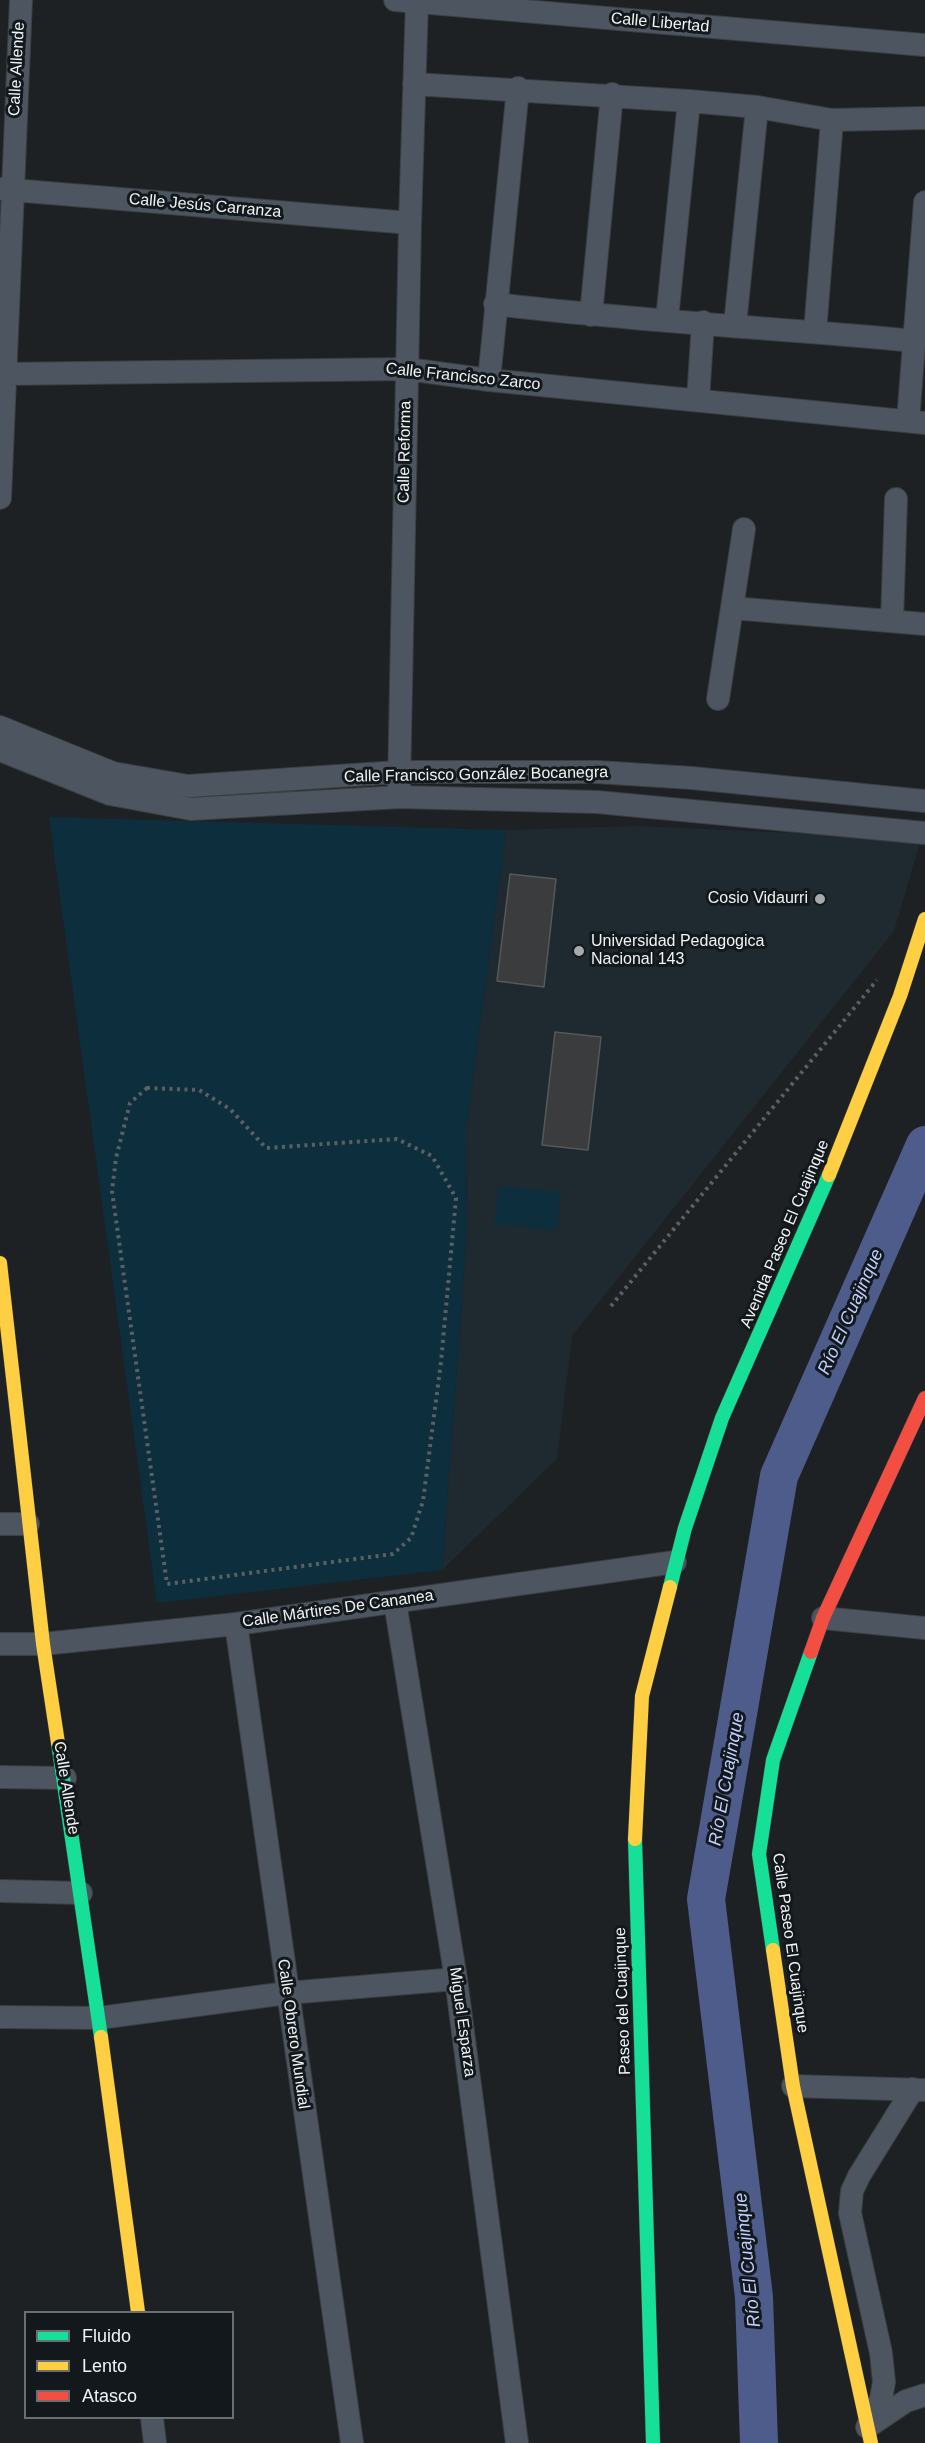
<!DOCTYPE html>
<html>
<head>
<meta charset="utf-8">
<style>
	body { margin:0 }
	#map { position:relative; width:925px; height:2443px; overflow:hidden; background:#1e2123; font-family:Arial,sans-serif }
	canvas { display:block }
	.legend { position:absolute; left:24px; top:2311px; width:210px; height:108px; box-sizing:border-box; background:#12181b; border:2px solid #6a7072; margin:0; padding:8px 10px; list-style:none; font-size:18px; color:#eff3f5 }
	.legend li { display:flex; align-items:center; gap:12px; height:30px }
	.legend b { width:30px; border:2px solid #6a7072 }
</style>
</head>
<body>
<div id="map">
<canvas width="925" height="2443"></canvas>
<ul class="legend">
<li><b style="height:8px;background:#16e098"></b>Fluido</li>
<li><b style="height:8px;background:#ffcf43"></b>Lento</li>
<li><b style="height:8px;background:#f24e42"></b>Atasco</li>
</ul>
</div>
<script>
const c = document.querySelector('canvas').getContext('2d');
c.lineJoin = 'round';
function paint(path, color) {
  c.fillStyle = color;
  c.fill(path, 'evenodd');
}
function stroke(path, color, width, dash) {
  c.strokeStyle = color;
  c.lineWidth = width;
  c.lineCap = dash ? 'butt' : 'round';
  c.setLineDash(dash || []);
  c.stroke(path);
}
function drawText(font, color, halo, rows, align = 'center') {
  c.font = font + ' Arial,sans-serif';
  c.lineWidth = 6;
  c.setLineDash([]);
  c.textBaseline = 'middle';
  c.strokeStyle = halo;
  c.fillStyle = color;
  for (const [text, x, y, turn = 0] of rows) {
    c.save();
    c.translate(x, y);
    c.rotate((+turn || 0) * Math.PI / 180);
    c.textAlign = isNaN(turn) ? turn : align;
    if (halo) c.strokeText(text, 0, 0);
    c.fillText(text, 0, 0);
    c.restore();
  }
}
const built = new Path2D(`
	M638,826L921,839L894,931L572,1336L557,1459L442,1570L467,1232L466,1130L506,830Z`);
const green = new Path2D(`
	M49,817L506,830L466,1130L467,1232L442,1570L157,1603Z
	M498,1186L561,1192L557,1230L494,1224Z`);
const river = new Path2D(`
	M759,2443L754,2297L706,1899L779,1476L925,1145`);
const building = new Path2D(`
	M510,874L556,879L544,987L497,981Z
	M555,1032L601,1037L588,1150L542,1145Z`);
const path = new Path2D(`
	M147,1088L199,1090L230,1109L266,1148L397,1139L432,1156L456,1198L441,1362L423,1501L411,1538L393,1554L167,1584L112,1191L116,1158L130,1103Z
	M611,1306L877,980`);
const street = new Path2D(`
	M395,0L925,45
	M414,84L689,101L757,107L832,120L925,118
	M0,189L410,223
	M495,304C635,321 775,328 915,341
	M591,315L612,94
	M667,319L689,101
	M735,325L757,107
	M815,332L832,120
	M0,374L407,369L489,380L925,423
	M489,380L518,88
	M698,400L703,322
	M908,421L925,202
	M0,498L21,0
	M732,608L925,624
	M892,621L896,499
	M718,699L744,529
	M0,727L113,773L188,786L398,772H597L692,778L925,801
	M0,750L110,794L191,809L400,797L597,802L925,833
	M399,787L410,223L417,0
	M0,1524H28
	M395,1602L456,1979L517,2443
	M823,1618L925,1628
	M236,1624L352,2443
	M0,1644H43L236,1624L675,1562
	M0,1777L65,1778
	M0,1891L81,1893
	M0,2017L99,2018L287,1993L456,1979
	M793,2086L925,2090
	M152,2418L155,2443
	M869,2426L906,2401L925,2395
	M867,2427L881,2399L884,2382L881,2353L850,2213L852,2191L859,2176L913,2089`);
const fast = new Path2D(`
	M670,1587L685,1528L722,1418L829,1175
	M58,1743L101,2037
	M635,1839L653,2443
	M773,1950L759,1854L773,1760L811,1652`);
const slow = new Path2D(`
	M829,1175L900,996L925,919
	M0,1263L43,1644L58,1743
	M635,1839L642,1696L670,1587
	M773,1950L793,2086L871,2443
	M101,2037L138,2312`);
const jam = new Path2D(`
	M811,1652L823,1618L925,1398`);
const markers = [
	[820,899,6,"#a6aaac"],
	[579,951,6,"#a6aaac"]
];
const streetNames = [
	["Calle Libertad",660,23,5],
	["Calle Allende",17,69,-87],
	["Calle Jesús Carranza",205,206,5],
	["Calle Francisco Zarco",463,377,6],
	["Calle Reforma",405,452,-89],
	["Calle Francisco González Bocanegra",476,775,-1],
	["Avenida Paseo El Cuajinque",785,1234,-67],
	["Calle Mártires De Cananea",338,1609,-8],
	["Calle Allende",66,1788,81],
	["Calle Paseo El Cuajinque",790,1943,82],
	["Paseo del Cuajinque",623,2001,-92],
	["Miguel Esparza",462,2022,82],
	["Calle Obrero Mundial",293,2034,82]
];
const poiNames = [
	["Cosio Vidaurri",808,899],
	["Universidad Pedagogica",591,942,"left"],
	["Nacional 143",591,960,"left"]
];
const waterNames = [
	["Río El Cuajinque",851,1312,-66],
	["Río El Cuajinque",727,1779,-80],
	["Río El Cuajinque",748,2260,-96]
];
paint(built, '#1f2a30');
paint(green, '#0d2e3d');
stroke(river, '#4e5c8b', 38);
paint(building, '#3a3c3e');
stroke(building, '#565959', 1.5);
stroke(street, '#3c3e40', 24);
stroke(fast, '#3c3e40', 15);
stroke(slow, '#3c3e40', 15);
stroke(jam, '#3c3e40', 15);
stroke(path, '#5a6066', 4, [3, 4.5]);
stroke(street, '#4d5660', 22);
stroke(fast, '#16e098', 14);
stroke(slow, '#ffcf43', 14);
stroke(jam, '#f24e42', 14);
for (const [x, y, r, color] of markers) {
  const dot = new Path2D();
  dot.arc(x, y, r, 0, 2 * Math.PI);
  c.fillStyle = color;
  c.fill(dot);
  stroke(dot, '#12181b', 2);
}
drawText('16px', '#eff3f5', '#12181b', streetNames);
drawText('16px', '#eff3f5', '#12181b', poiNames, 'right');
drawText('italic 18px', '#bfcefe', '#12181b', waterNames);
</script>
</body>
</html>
